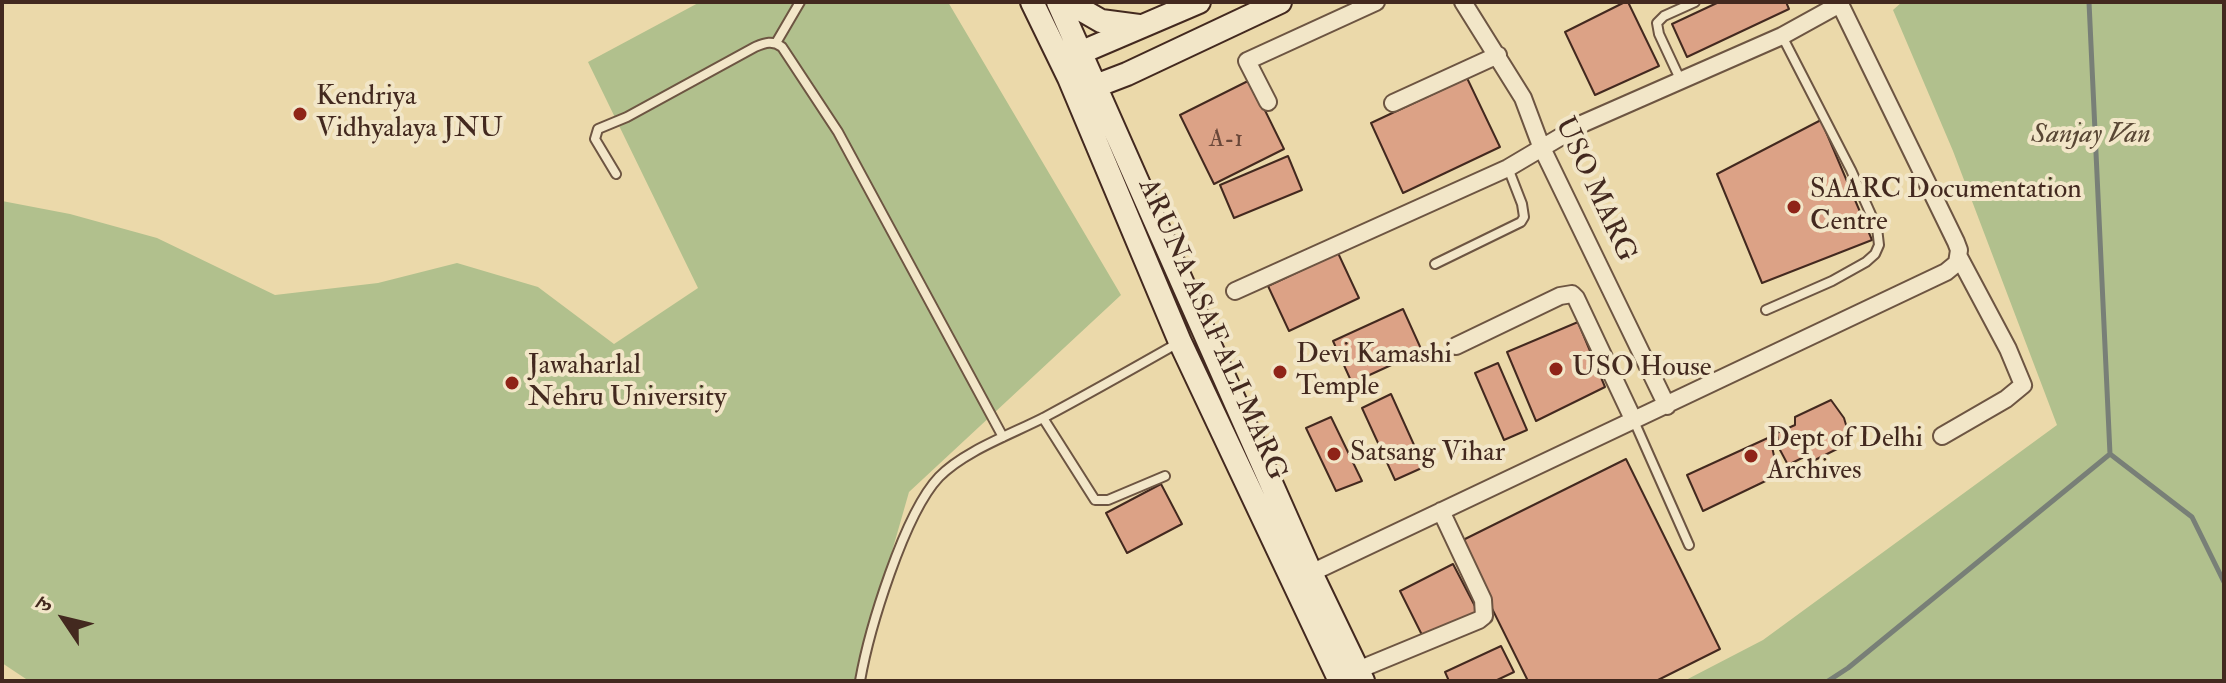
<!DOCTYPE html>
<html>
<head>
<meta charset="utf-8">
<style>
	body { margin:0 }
	#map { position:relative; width:2226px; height:683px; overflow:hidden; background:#ebd9aa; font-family:"IM FELL Double Pica","Noto Serif Devanagari",serif }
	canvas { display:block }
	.frame { position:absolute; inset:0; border:4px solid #43291f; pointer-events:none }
	.north { position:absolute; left:24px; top:579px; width:80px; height:80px; -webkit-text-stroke:6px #f2e6c8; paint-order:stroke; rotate:305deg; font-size:22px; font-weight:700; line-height:32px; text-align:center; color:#43291f }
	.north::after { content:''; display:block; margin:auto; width:28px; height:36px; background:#43291f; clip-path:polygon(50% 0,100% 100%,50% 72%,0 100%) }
</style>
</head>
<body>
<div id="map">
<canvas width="2226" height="683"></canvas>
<div class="frame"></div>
<div class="north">उ</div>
</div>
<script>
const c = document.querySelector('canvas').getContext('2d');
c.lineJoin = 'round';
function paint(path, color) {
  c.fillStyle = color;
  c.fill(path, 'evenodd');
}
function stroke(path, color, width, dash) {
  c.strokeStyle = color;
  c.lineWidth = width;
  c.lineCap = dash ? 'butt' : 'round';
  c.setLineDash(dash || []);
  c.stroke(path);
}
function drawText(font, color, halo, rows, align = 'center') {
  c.font = font + ' "IM FELL Double Pica",serif';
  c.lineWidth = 8;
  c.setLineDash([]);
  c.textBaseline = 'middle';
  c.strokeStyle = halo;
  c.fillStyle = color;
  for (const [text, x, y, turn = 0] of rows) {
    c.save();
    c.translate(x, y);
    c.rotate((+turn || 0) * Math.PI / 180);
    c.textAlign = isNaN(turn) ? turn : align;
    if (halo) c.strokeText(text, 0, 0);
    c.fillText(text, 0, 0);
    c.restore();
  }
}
const green = new Path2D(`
	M700,2H948L1121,295L909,492L855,681H29L2,663V201L70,214L157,238L275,295L378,283L457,263L538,287L614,344L698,288L588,62Z
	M1902,2H2224V681H1684L1763,640L2057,425L1953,151L1893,10Z`);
const stream = new Path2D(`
	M2110,454L2192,517L2224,582
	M1828,681L1848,668L2110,454L2089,2`);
const building = new Path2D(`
	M1625,2H1628L1659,66L1595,95L1565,32Z
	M1719,2H1786L1789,9L1687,57L1672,24Z
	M1467,78L1500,147L1403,193L1371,123Z
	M1250,80L1284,149L1214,184L1180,115Z
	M1821,120L1872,240L1762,283L1717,174Z
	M1288,156L1302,190L1234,218L1220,185Z
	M1338,253L1359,298L1289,331L1268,286Z
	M1403,309L1422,351L1352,383L1333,341Z
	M1578,322L1605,387L1536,421L1507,352Z
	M1498,363L1527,430L1504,440L1475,373Z
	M1391,394L1424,467L1395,480L1362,408Z
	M1831,400L1844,418L1851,442L1815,460L1808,455L1788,465L1779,448L1777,433L1795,425V417Z
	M1331,417L1362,481L1336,491L1306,428Z
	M1770,437L1778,475L1703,511L1687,475Z
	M1626,459L1720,649L1656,681H1528L1459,542Z
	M1161,484L1182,524L1127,553L1106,513Z
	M1453,564L1478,612L1424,639L1400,591Z
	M1501,646L1514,672L1495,681H1449L1445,672Z`);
const lane = new Path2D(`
	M776,43L800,2
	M1680,79L1659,34L1657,23L1664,16L1695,2
	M616,174L595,139L598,129L627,117L755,47C765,43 772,40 782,47L838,132L1003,437
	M1435,264L1521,222L1524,217L1522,204L1508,168
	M1766,310L1832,281L1866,262L1875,254L1879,245L1877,228L1851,170L1782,36
	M1043,418L1095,500H1108L1165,476
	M1634,421L1689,545
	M860,681C869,630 904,514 939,477C964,451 1012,434 1045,417C1090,393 1134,368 1178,343`);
const street = new Path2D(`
	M1463,2L1523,98L1541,146L1667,406
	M1268,102L1247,61L1376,2
	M1393,103L1498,55
	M1235,291L1508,168L1584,123L1782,36L1840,4
	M1456,346L1560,296L1572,294L1576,298L1634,421
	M1942,436L2006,399L2023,385L2008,349L1959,257
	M1311,573L1946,272L1957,263L1959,250L1956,242L1839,2
	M1358,670L1479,620L1484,616L1483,600L1441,511`);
const secondary = new Path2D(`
	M1032,2L1069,78L1180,342L1340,681
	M1058,2L1311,573L1363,681
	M1068,2L1101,21L1139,26
	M1068,58L1199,2
	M1080,92L1127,74L1280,2`);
const markers = [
	[300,114,8,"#8f2418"],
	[1794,207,8,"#8f2418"],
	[1556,369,8,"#8f2418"],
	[1280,372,8,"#8f2418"],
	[512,383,8,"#8f2418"],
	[1334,454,8,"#8f2418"],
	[1751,456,8,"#8f2418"]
];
const numberNames = [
	["A-1",1226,141]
];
const poiNames = [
	["Kendriya",316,98],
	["Vidhyalaya JNU",316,130],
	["SAARC Documentation",1810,191],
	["Centre",1810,223],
	["Devi Kamashi",1296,356],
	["Temple",1296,388],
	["Jawaharlal",528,367],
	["Nehru University",528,399],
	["USO House",1572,369],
	["Dept of Delhi",1767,440],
	["Archives",1767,472],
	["Satsang Vihar",1350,454]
];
const parkNames = [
	["Sanjay Van",2091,136]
];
const streetNames = [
	["USO MARG",1594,190,65],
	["ARUNA ASAF ALI MARG",1211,330,66]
];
paint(green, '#b1c08d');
stroke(stream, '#787f77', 5);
paint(building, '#dca286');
stroke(building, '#43291f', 2);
stroke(lane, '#6d5542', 12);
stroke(street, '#6d5542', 20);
stroke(secondary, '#43291f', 26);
stroke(lane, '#f2e6c8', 8);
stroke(street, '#f2e6c8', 16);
stroke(secondary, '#f2e6c8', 22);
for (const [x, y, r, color] of markers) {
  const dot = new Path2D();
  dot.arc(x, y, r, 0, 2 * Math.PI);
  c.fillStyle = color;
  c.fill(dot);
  stroke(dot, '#f2e6c8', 3);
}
drawText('24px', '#694739', null, numberNames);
drawText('28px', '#43291f', '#f2e6c8', poiNames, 'left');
drawText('italic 28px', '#594735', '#f2e6c8', parkNames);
drawText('28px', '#43291f', '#f2e6c8', streetNames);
</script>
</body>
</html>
